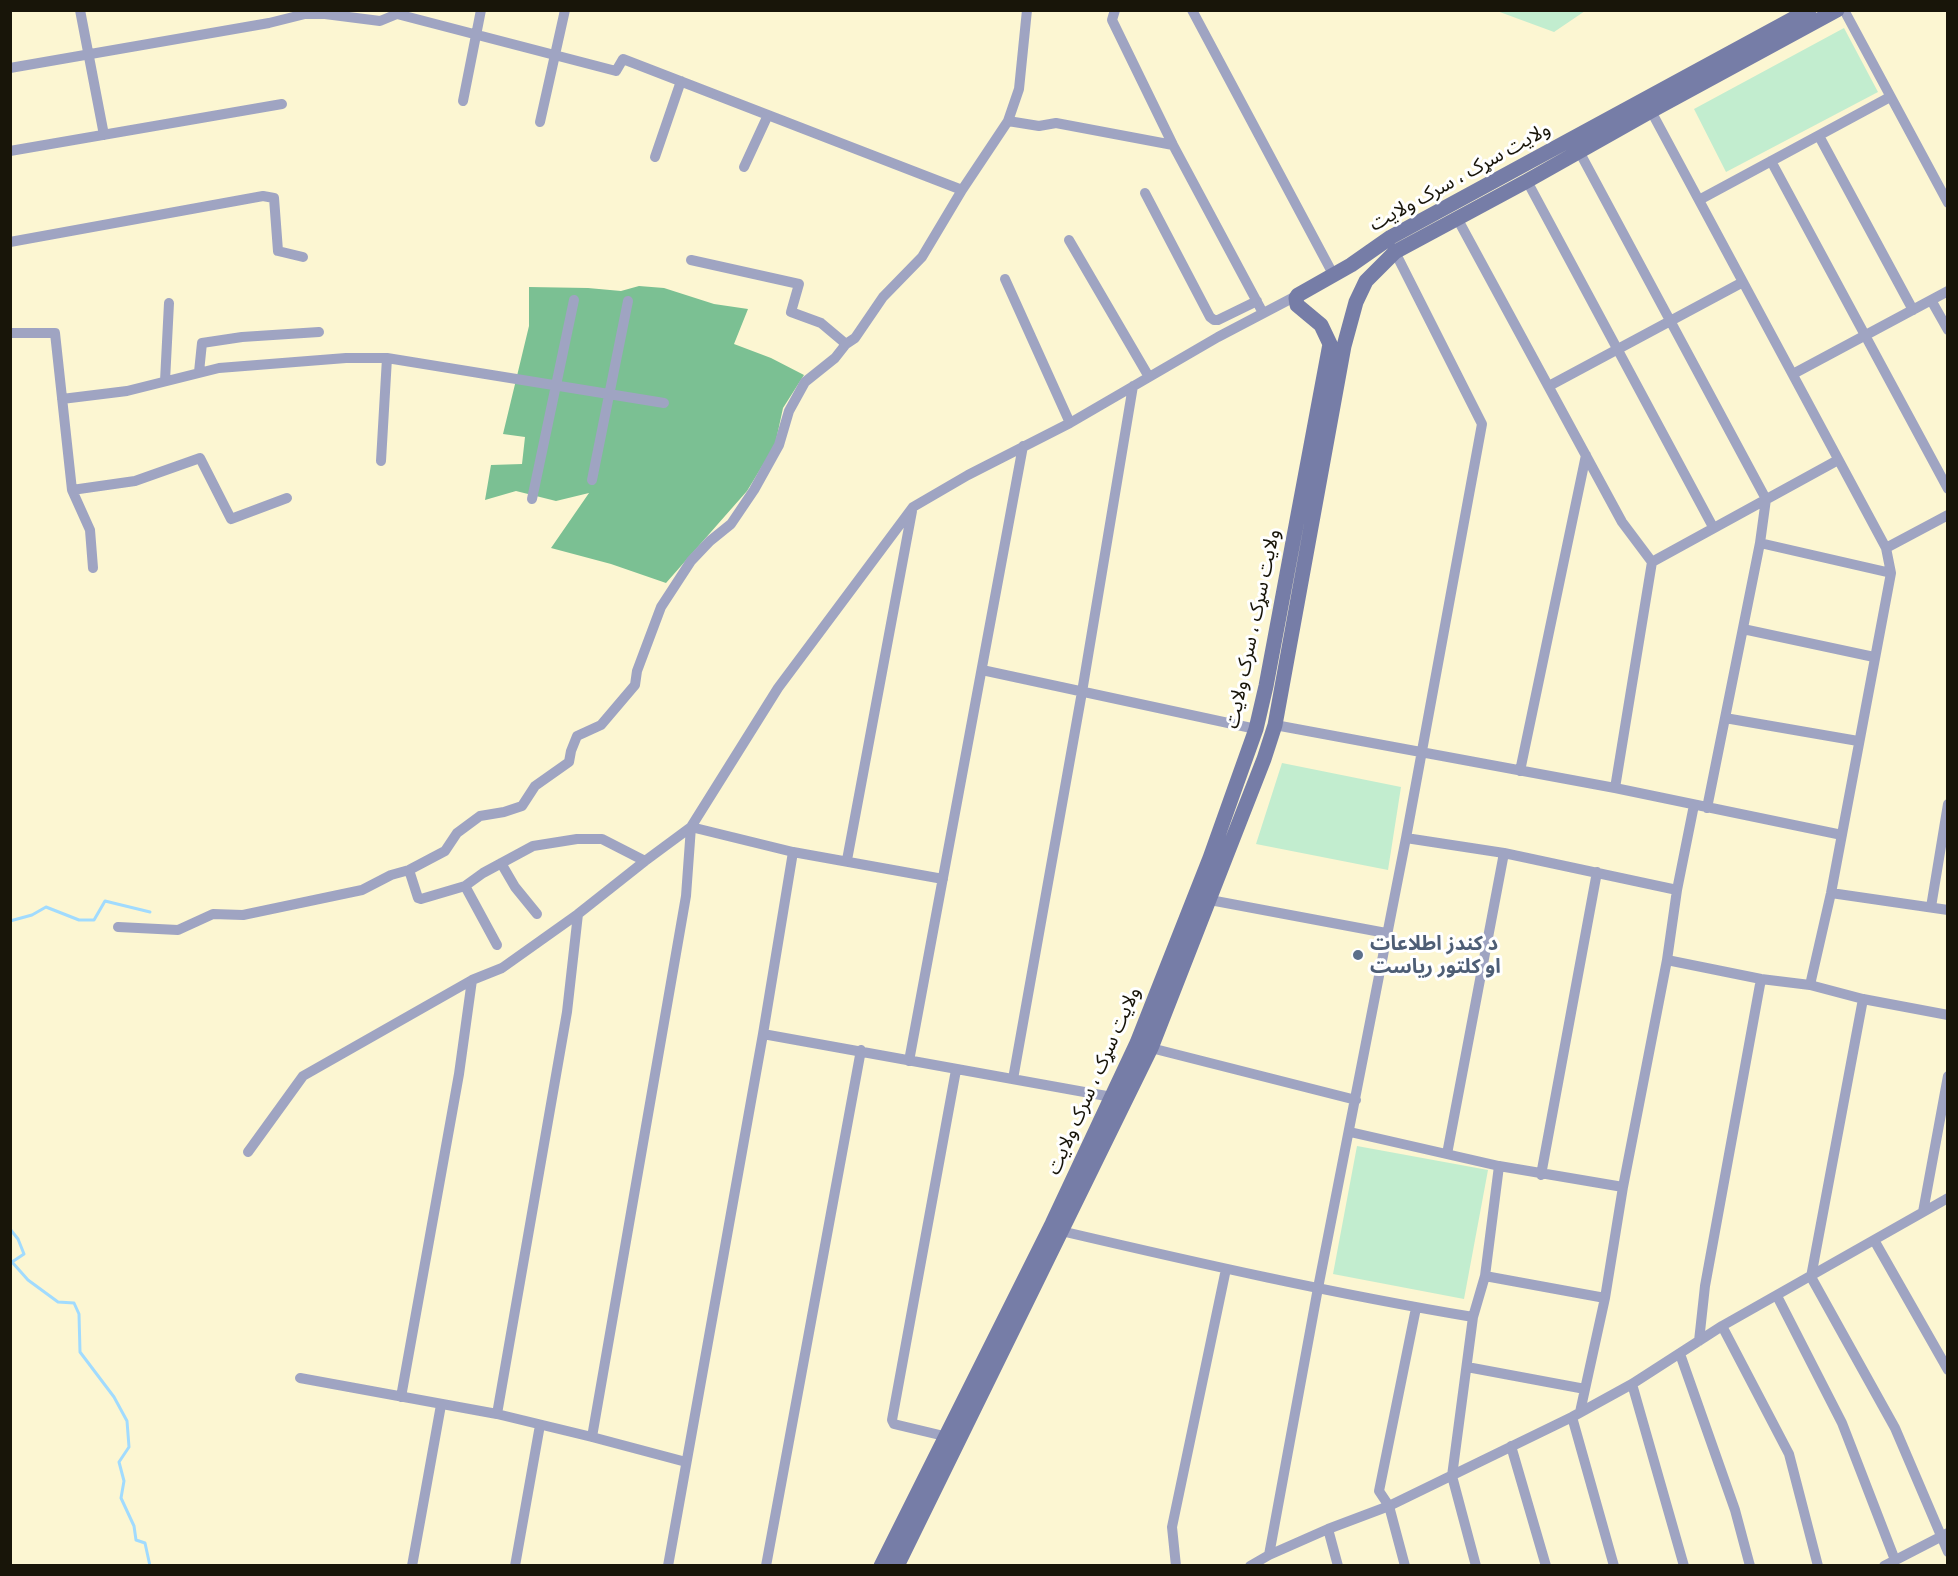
<!DOCTYPE html>
<html>
<head>
<meta charset="utf-8">
<style>
	body { margin:0 }
	#map { position:relative; width:1958px; height:1576px; overflow:hidden; background:#fcf6d2; font-family:Merriweather,serif }
	canvas { display:block }
	.frame { position:absolute; inset:0; border:12px solid #181509; pointer-events:none }
</style>
</head>
<body>
<div id="map">
<canvas width="1958" height="1576"></canvas>
<div class="frame"></div>
</div>
<script>
const c = document.querySelector('canvas').getContext('2d');
c.lineJoin = 'round';
function paint(path, color) {
  c.fillStyle = color;
  c.fill(path, 'evenodd');
}
function stroke(path, color, width, dash) {
  c.strokeStyle = color;
  c.lineWidth = width;
  c.lineCap = dash ? 'butt' : 'round';
  c.setLineDash(dash || []);
  c.stroke(path);
}
function drawText(font, color, halo, rows, align = 'center') {
  c.font = font + ' Merriweather,"Noto Sans Arabic",serif';
  c.lineWidth = 6;
  c.setLineDash([]);
  c.textBaseline = 'middle';
  c.strokeStyle = halo;
  c.fillStyle = color;
  for (const [text, x, y, turn = 0] of rows) {
    c.save();
    c.translate(x, y);
    c.rotate((+turn || 0) * Math.PI / 180);
    c.textAlign = isNaN(turn) ? turn : align;
    if (halo) c.strokeText(text, 0, 0);
    c.fillText(text, 0, 0);
    c.restore();
  }
}
const green = new Path2D(`
	M1497,11L1585,10V11L1554,32Z
	M1844,28L1878,92L1726,172L1694,109Z
	M1282,763L1401,787L1388,870L1256,844Z
	M1357,1146L1488,1170L1464,1299L1333,1274Z`);
const forest = new Path2D(`
	M639,286L664,288L714,304L748,309L734,344L771,358L804,375L783,408L775,445L747,491L666,583L611,564L551,548L589,493L556,501L516,491L485,500L491,465L522,464L525,437L503,434L529,326V287L588,288L621,291Z`);
const stream = new Path2D(`
	M10,921L32,915L46,907L79,920H94L105,901L150,912
	M10,1229L18,1239L24,1254L12,1262L28,1280L58,1302L74,1303L79,1314L80,1352L114,1397L127,1421L129,1447L119,1462L124,1481L121,1498L134,1526L136,1540L145,1543L150,1566`);
const minor = new Path2D(`
	M80,10L104,135
	M1115,10L1112,20L1173,145L1263,313
	M1192,10L1333,274
	M1844,10L1948,203
	M10,68L269,23L305,14H325L380,21L397,14L616,71L623,59L962,190
	M463,101L481,10
	M1651,111L1886,548L1891,573L1831,893L1810,985
	M1008,121L1039,126L1056,123L1173,145
	M540,122L565,10
	M1819,136L1913,310
	M10,151L282,104
	M1580,153L1766,499L1760,543
	M655,157L681,81
	M1771,161L1948,489
	M744,167L768,115
	M1527,181L1713,527
	M1145,193L1210,317L1214,320H1218L1257,301
	M1699,200L1890,97
	M1457,218L1622,522L1652,562L1615,788
	M1069,240L1149,377
	M10,242L263,196L274,198L278,251L303,257
	M691,260L799,284L791,312L821,323L846,344
	M1005,279L1070,423
	M1931,300L1948,330
	M10,333H55L72,490L135,481L200,458L231,519L287,498
	M199,372L202,343L242,337L319,332
	M1793,374L1948,291
	M165,381L169,303
	M1549,386L1743,282
	M62,399L127,391L219,368L346,358H387L664,403
	M381,461L387,358
	M592,480L628,301
	M72,490L90,530L93,568
	M532,499L574,300
	M1886,548L1948,515
	M1652,562L1838,460
	M1743,629L1874,657
	M982,670L1256,729
	M1725,718L1858,741
	M1275,725L1615,788L1842,835
	M1520,771L1586,455
	M1707,808L1760,543L1891,573
	M1406,838L1504,853L1677,890L1667,960L1623,1187L1605,1298L1580,1412
	M847,860L912,511
	M501,863L515,887L537,914
	M409,870L418,898L421,899L465,886L483,873L533,846L577,839H602L645,861
	M465,886L497,945
	M1677,890L1694,805
	M1831,893L1948,910
	M1210,900L1386,933
	M1931,907L1948,804
	M118,927L178,930L213,914L243,915L362,890L391,875L409,870L445,851L457,833L480,816L504,812L522,806L535,786L569,762L571,751L577,736L601,725L635,685L637,671L661,607L691,561L710,541L731,524L754,490L779,445L789,411L805,382L835,358L846,344L855,338L883,297L922,257L962,190L1008,121L1019,89L1027,10
	M1667,960L1761,979L1810,985L1863,999L1948,1015
	M1863,999L1811,1277L1895,1428L1948,1552
	M763,1034L1112,1097
	M1151,1048L1356,1100
	M909,1061L1023,446
	M1013,1079L1082,692L1133,386
	M1350,1132L1499,1166L1623,1187
	M248,1152L303,1076L472,980L502,968L578,914L645,861L691,827L778,688L913,507L968,475L1070,423L1218,337L1298,295
	M1447,1154L1504,853
	M1541,1175L1597,872
	M1923,1212L1948,1076
	M1061,1231C1198,1263 1335,1294 1473,1317
	M1874,1240L1948,1370
	M1485,1276L1605,1298
	M1777,1296L1842,1423L1895,1560
	M1722,1326L1789,1454L1818,1566
	M1699,1341L1705,1286L1761,979
	M1680,1354L1735,1510L1750,1566
	M1467,1367L1585,1389
	M300,1378L497,1414L592,1437L686,1462
	M1632,1384L1684,1566
	M401,1397L459,1074L472,980
	M497,1414L567,1012L578,914
	M1572,1417L1614,1566
	M944,1436L898,1425L894,1424L892,1420L956,1070
	M592,1437L686,896L691,827L793,852L943,879
	M1511,1446L1546,1566
	M1328,1529L1338,1566
	M1269,1555L1318,1288L1406,838L1482,424L1395,252
	M412,1566L441,1405
	M515,1566L540,1425
	M668,1566L763,1034L793,852
	M766,1566L861,1050
	M1176,1566L1172,1527L1226,1269
	M1250,1566L1269,1555L1328,1529L1389,1506L1572,1417L1632,1384L1722,1326L1948,1198
	M1405,1566L1389,1506L1379,1491L1416,1308
	M1476,1566L1452,1476L1473,1317L1485,1276L1499,1166
	M1884,1566L1948,1533`);
const secondary = new Path2D(`
	M881,1566L1052,1224L1137,1043L1210,858L1256,729L1266,686L1330,344L1321,325L1297,305L1296,298L1298,295L1351,265L1391,237L1809,10
	M897,1566L1151,1048L1264,759L1275,725L1344,346L1356,302L1366,281L1395,252L1527,181L1651,111L1837,10`);
const markers = [
	[1358,955,6,"#5c6f8a"]
];
const streetNames = [
	["ولایت سړک ، سرک ولایت",1460,177,-29],
	["ولایت سړک ، سرک ولایت",1253,629,-78],
	["ولایت سړک ، سرک ولایت",1094,1081,-66]
];
const serviceNames = [
	["د کندز اطلاعات",1370,944],
	["او کلتور ریاست",1370,967]
];
paint(green, '#c2edcf');
paint(forest, '#7bc093');
stroke(stream, '#a1dbfe', 3);
stroke(minor, '#9fa4c2', 10);
stroke(secondary, '#767da7', 15);
for (const [x, y, r, color] of markers) {
  const dot = new Path2D();
  dot.arc(x, y, r, 0, 2 * Math.PI);
  c.fillStyle = color;
  c.fill(dot);
  stroke(dot, '#fff', 2);
}
drawText('20px', '#181509', '#fff', streetNames);
drawText('bold 20px', '#4e5e75', '#fff', serviceNames, 'left');
</script>
</body>
</html>
